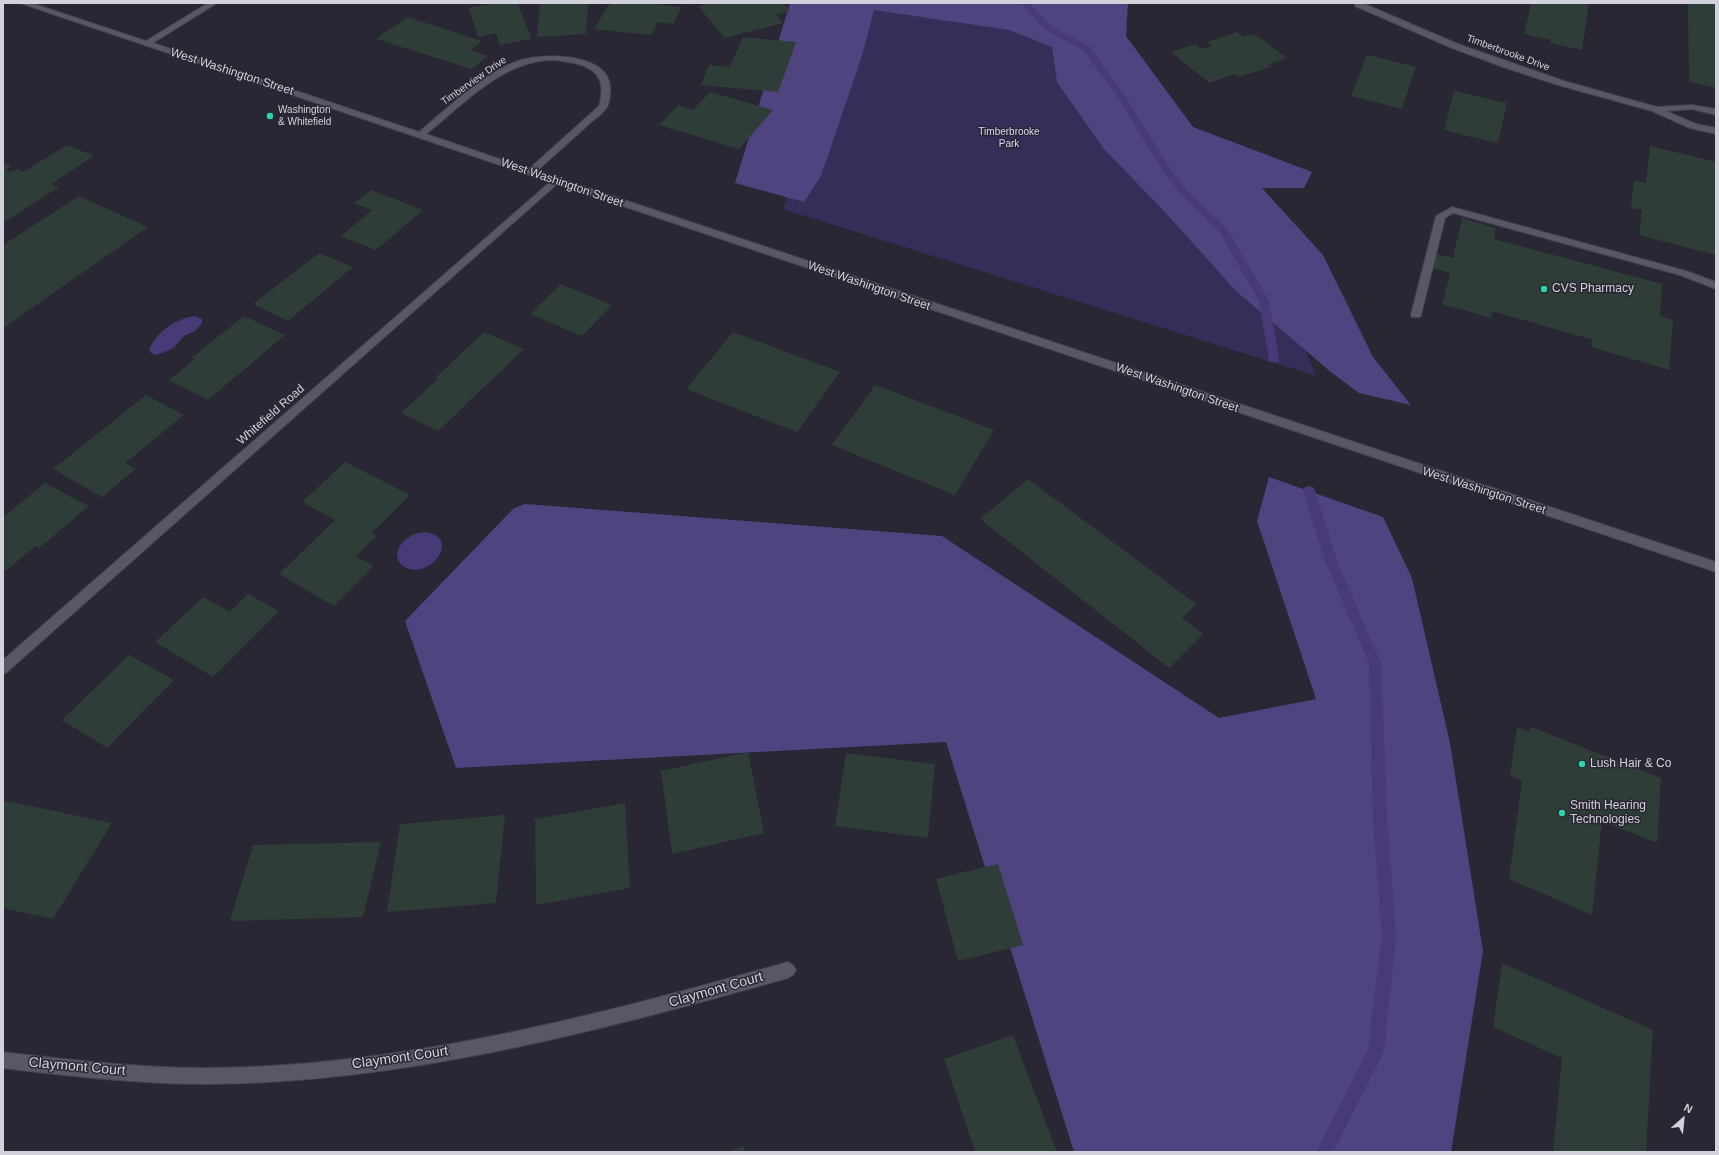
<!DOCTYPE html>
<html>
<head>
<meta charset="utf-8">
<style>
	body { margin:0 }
	#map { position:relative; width:1719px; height:1155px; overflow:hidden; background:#292733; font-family:Arial,sans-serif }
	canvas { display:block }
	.frame { position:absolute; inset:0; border:4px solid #d3d2da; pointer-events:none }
	.north { position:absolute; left:1663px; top:1099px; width:40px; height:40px; -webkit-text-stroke:3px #292733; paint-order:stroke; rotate:27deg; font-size:11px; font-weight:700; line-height:16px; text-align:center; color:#d3d2da }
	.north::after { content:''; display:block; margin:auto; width:14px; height:18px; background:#d3d2da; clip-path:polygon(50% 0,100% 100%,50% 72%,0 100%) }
</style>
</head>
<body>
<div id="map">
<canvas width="1719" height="1155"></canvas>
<div class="frame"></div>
<div class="north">N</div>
</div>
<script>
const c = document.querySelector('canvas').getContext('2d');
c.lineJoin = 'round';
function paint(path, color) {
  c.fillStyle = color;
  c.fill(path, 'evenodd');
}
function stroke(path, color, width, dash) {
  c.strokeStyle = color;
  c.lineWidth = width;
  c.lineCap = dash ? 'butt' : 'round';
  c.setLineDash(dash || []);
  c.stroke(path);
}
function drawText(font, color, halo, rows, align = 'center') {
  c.font = font + ' Arial,sans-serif';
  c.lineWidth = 3;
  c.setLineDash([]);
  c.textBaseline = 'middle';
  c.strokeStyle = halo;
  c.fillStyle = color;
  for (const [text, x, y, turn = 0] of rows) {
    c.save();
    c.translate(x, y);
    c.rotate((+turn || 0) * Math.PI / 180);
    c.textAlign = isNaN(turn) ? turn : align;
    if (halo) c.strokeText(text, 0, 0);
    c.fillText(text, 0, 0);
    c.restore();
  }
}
const green = new Path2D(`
	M852,3H1090L1284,296L1316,376L783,209Z`);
const forest = new Path2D(`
	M790,3H1128L1126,36L1193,127L1312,172L1304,188H1262L1323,255L1373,357L1411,405L1359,393L1332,373L1236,291L1164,211L1104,149L1057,82L1052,47L1009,30L874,10L862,56L821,176L804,202L735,183Z
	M1269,477L1383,517L1412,578L1450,743L1483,951L1451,1152H1074L946,742L456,768L405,621L514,508L525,504L942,536L1219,718L1316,699L1257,521Z`);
const water = new Path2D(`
	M195,316L202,319V323L195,331L184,336L174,348L157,355L151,353L149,350C156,332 177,318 195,316Z
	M426,532C463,539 428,581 405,567C390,559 399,542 411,536C415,533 421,533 426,532Z`);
const stream = new Path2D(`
	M1020,3H1028L1052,26L1090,47L1125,96L1171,170L1190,194L1226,227L1269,301L1279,359L1278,362H1270L1269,359L1259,301L1219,231L1184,198L1164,173L1117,96L1084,51L1046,30Z
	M1309,486L1313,487L1315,490L1337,561L1381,663L1387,818L1396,936L1384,1051L1333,1152H1316L1368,1050L1382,936L1373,818L1369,663L1325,561L1303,490L1305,487Z`);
const building = new Path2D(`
	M495,3H518L531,39L500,45L496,33L478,37L469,8Z
	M540,3H588L586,34L537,37Z
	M610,3H646L682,7L673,24L658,22L651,35L594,29Z
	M711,3H783L790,11L776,14L783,23L725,38L698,6Z
	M1524,3H1589L1582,50L1550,43L1551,40L1524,34L1531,5Z
	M1688,3H1716V88L1689,82Z
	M407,17L482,41L470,50L488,56L471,69L376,39Z
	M1237,32L1244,37L1254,34L1287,58L1268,64L1271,67L1238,77L1235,74L1209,83L1171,52L1195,44L1201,49L1212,46L1207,42Z
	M743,37L796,42L778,92L701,85L709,65L730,67Z
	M1367,55L1416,67L1402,109L1351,96Z
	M1454,91L1507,103L1498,143L1444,130Z
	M710,92L773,110L739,149L659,125L678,105L693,110Z
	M67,145L94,156L51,184L59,187L3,223V162L12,166L5,170L11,172L17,169L23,172Z
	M1650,146L1716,162V255L1639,235L1642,210L1631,208L1634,180L1646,183Z
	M371,190L423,210L376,250L341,236L372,210L354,203Z
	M79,196L148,227L3,328V245Z
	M1462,218L1496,228L1494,239L1662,284L1660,316L1673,320L1669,370L1591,347L1593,340L1492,311L1491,318L1442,304L1450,273L1426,266L1430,252L1453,258Z
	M319,253L353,267L288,321L253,304Z
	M561,284L612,305L582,336L530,314Z
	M244,316L285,335L208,400L169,380L195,359L191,358Z
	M484,332L524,349L438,431L401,413L438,379L435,378Z
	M733,332L840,372L797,432L686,389Z
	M875,385L994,430L955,495L832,445Z
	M146,395L184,415L125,463L136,469L102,497L53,469Z
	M345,462L410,495L372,533L377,536L356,556L374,566L334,606L279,574L335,520L302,502Z
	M1028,479L1196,604L1182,618L1203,634L1169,668L980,519Z
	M45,483L89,506L39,548L36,546L3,573V517Z
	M248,594L279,611L213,677L155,642L203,597L230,612Z
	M129,655L174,680L107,748L62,720Z
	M1517,727L1530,732L1531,727L1661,778L1657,843L1602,821L1592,915L1509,879L1522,781L1510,775Z
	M748,752L764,833L672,854L661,771Z
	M846,753L935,764L928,838L835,826Z
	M6,801L112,823L53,919L3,908V805Z
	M625,803L630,888L536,905L535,819Z
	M505,815L496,903L387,912L400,824Z
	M381,842L363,917L230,921L253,845Z
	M998,864L1023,945L958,961L936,879Z
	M1502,963L1653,1030L1646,1152H1553L1562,1058L1493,1027Z
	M1013,1035L1057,1152H975L944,1059Z
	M744,1146L745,1152H726Z`);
const minor = new Path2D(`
	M20,3H31L146,41L208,3H217L153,43L419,132C447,109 480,76 515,62C540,52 615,51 610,93C610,97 609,103 607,107C603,114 594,119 589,124C572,140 554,155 537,171L1716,562V572L557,184L7,672L3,674V660L550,182ZM553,60C584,63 610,69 599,106L529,169L426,134C463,105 503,60 553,60Z
	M1355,3H1362L1458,44L1564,81L1657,107L1692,105L1716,109V115L1692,109L1666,111L1696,124L1716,128V134L1690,128L1652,111L1558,85L1503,67L1452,48L1355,6Z
	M1452,207L1686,271L1716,282V289L1680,275L1453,213L1445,218L1421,315L1420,317H1412L1411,315L1436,216Z
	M788,962L793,965L796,970L793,975L788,978C599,1031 404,1083 207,1084C139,1084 70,1076 3,1068V1052C70,1060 139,1068 207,1068C404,1067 599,1015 788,962Z`);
const markers = [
	[270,116,4,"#2cd5ab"],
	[1544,289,4,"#2cd5ab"],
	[1582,764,4,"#2cd5ab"],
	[1562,813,4,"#2cd5ab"]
];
const farStreetnames = [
	["Timberbrooke Drive",1508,53,20],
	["Timberview Drive",474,81,-35]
];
const farPoinames = [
	["Washington",278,110],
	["& Whitefield",278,122]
];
const farParknames = [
	["Timberbrooke",1009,132],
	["Park",1009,144]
];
const streetNames = [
	["West Washington Street",232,72,18],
	["West Washington Street",562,183,19],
	["West Washington Street",869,286,19],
	["West Washington Street",1177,388,19],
	["Whitefield Road",271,415,-41],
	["West Washington Street",1484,491,18]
];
const poiNames = [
	["CVS Pharmacy",1552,289],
	["Lush Hair & Co",1590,764],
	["Smith Hearing",1570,806],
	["Technologies",1570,820]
];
const nearStreetnames = [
	["Claymont Court",716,990,-16],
	["Claymont Court",400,1058,-8],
	["Claymont Court",77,1067,5]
];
paint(green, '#362d59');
paint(forest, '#4f4380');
paint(water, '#483a76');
paint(stream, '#483a76');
paint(building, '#2e3d38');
stroke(minor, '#44424d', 2);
paint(minor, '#595765');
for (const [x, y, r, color] of markers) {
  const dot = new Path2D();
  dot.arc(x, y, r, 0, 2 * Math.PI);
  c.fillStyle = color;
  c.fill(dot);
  stroke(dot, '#292733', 1.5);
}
drawText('10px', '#d3d2da', '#292733', farStreetnames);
drawText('10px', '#d3d2da', '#292733', farPoinames, 'left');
drawText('10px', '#dad6fb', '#292733', farParknames);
drawText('12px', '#d3d2da', '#292733', streetNames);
drawText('12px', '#d3d2da', '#292733', poiNames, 'left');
drawText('14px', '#d3d2da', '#292733', nearStreetnames);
</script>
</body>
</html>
